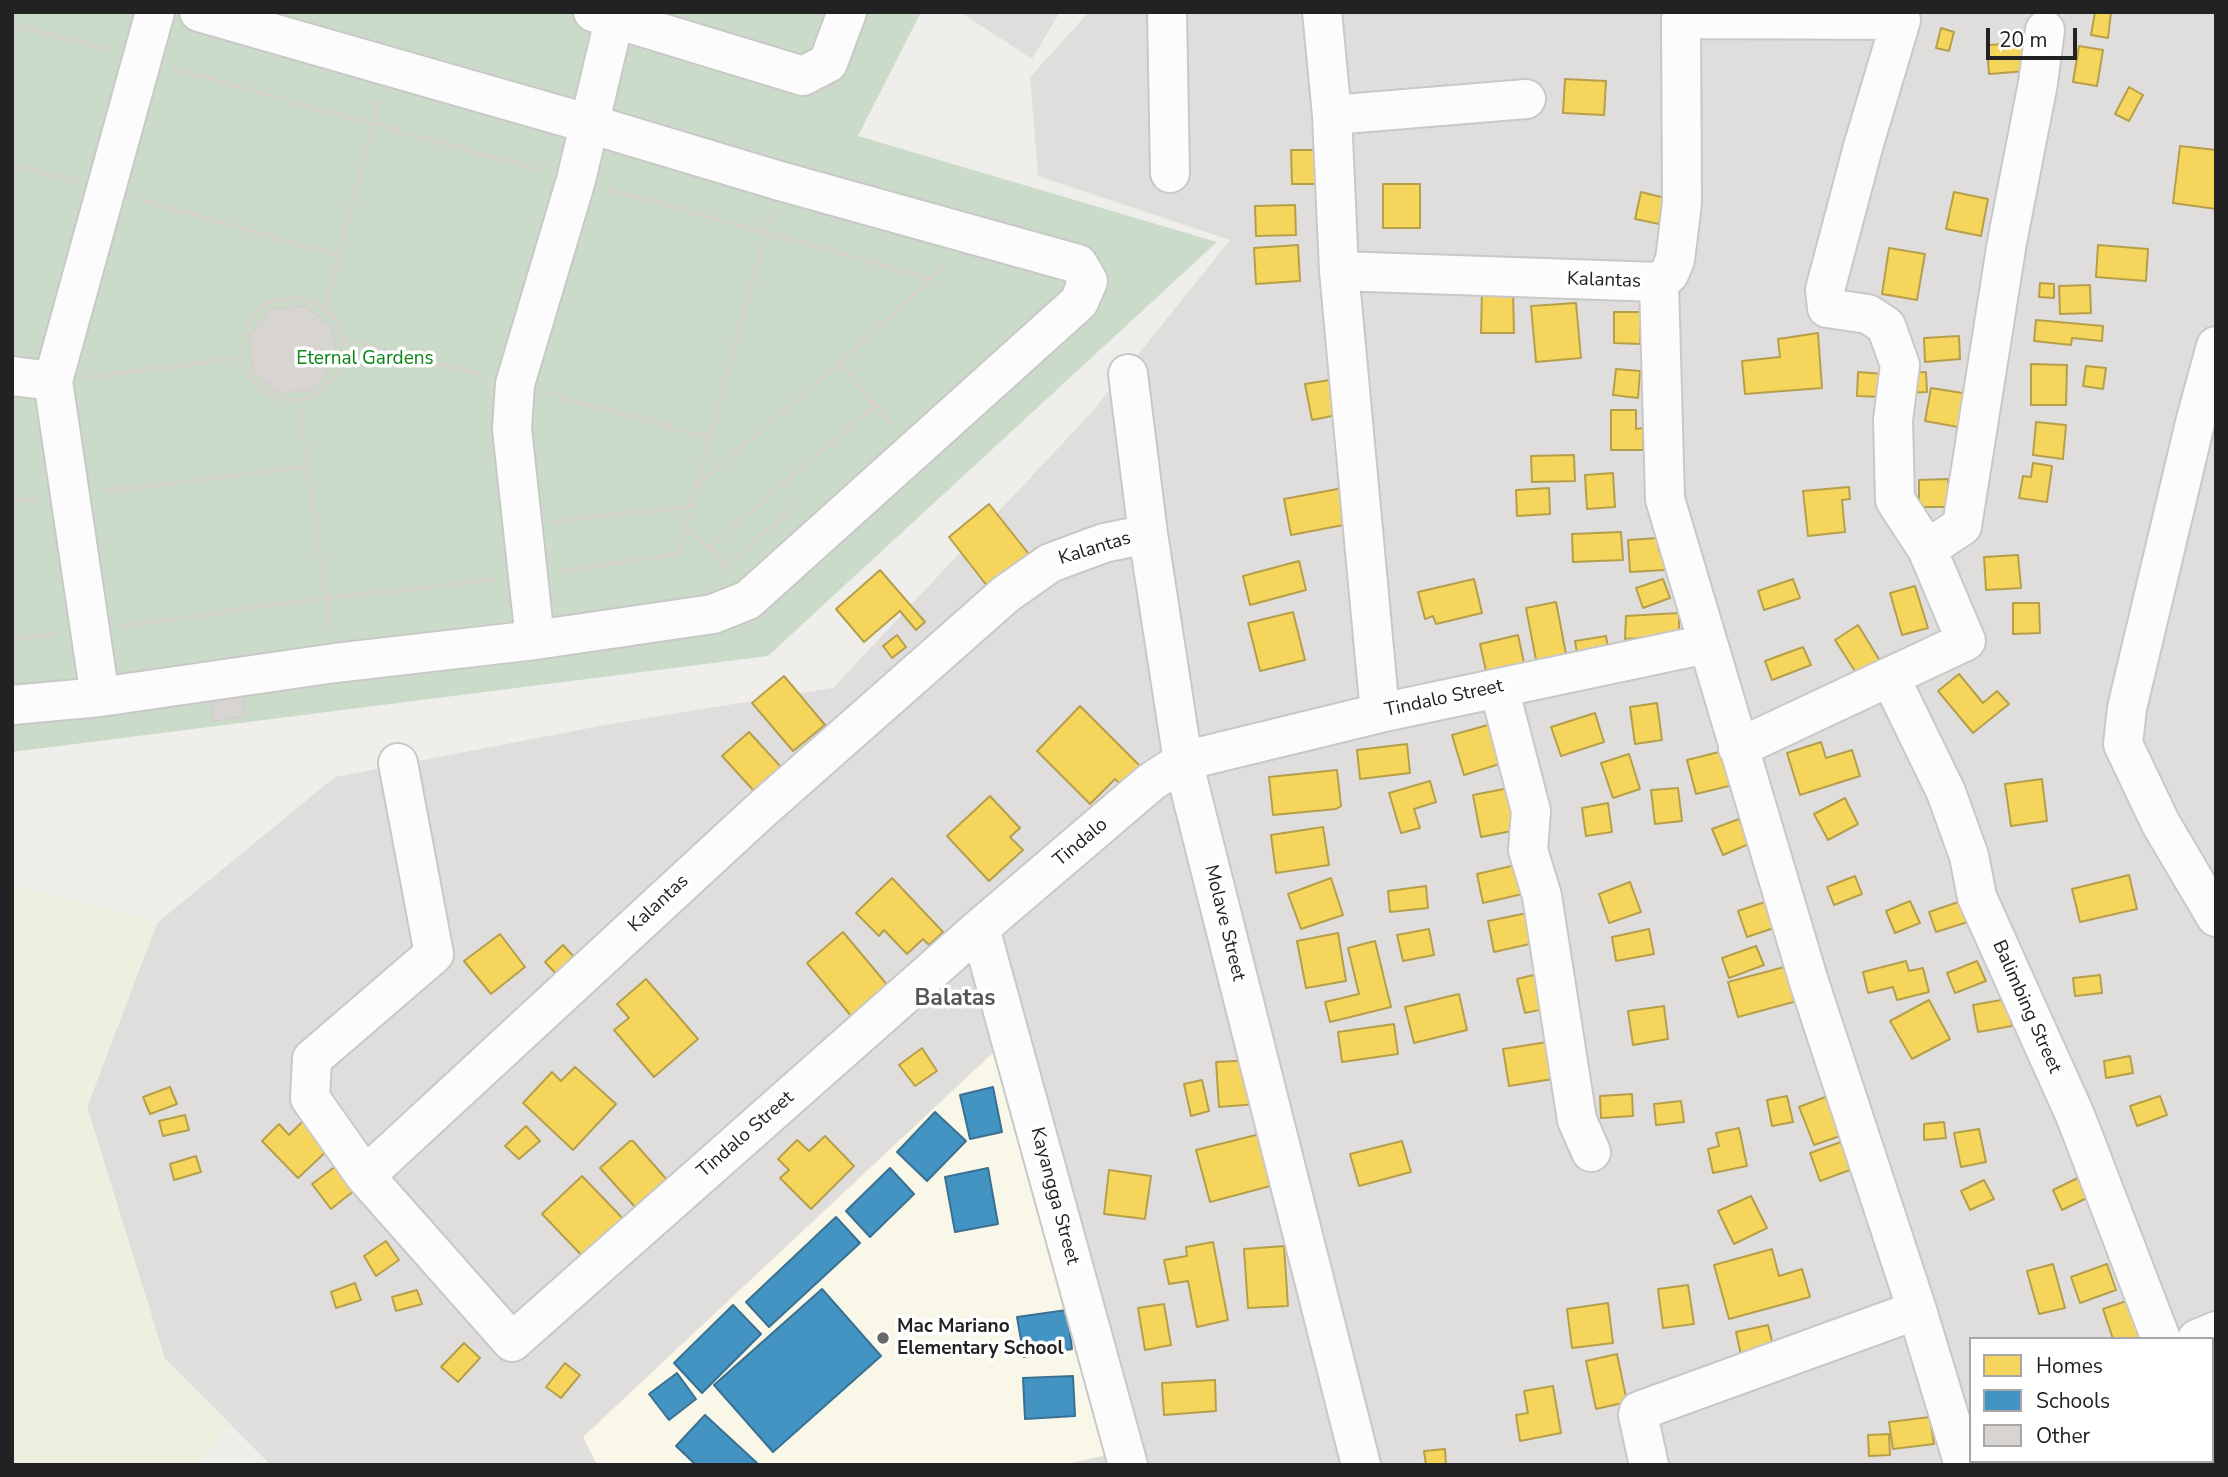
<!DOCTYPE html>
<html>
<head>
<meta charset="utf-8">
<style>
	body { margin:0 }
	#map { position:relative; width:2228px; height:1477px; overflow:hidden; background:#f0eeeb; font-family:"Nunito Sans",sans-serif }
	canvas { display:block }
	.frame { position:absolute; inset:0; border:14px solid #222; pointer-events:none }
	.legend { position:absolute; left:1969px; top:1337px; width:245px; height:126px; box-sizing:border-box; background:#fff; border:2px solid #a7a7a7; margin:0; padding:9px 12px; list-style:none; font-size:21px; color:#222 }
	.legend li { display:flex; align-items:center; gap:14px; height:35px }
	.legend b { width:35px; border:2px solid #a7a7a7 }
	.scale { position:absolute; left:1986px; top:28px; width:91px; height:32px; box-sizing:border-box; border:4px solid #222; border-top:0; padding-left:9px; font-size:21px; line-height:24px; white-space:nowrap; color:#222; -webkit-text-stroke:5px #fff; paint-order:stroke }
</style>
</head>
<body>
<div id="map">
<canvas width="2228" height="1477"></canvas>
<div class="frame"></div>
<ul class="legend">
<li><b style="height:19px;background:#f6d55c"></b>Homes</li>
<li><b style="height:19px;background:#4393c3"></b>Schools</li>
<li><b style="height:19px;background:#d7d4d2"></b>Other</li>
</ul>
<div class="scale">20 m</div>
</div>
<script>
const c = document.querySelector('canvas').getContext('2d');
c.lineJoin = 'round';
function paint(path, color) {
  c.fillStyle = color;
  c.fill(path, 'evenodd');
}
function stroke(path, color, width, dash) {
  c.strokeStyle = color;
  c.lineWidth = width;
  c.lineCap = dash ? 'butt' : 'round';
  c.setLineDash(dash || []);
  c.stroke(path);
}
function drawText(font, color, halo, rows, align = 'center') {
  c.font = font + ' "Nunito Sans",sans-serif';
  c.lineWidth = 7;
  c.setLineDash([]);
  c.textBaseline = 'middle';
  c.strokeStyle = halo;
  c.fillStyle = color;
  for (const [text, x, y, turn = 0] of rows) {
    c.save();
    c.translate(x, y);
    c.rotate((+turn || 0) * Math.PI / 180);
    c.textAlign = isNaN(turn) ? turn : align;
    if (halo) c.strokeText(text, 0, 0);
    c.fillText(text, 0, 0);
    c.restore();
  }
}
const residential = new Path2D(`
	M960,12H1060L1032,59Z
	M1089,12H2216V1465H271L165,1359L87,1107L157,923L335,777L610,724L833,688L1091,413L1230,240L1038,176L1030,77ZM1971,1339H2212V1461H1971Z`);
const education = new Path2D(`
	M999,1047L1107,1455L1062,1465H597L583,1437Z`);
const farmland = new Path2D(`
	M12,884L157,923L87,1107L165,1359L230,1424L197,1465L12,1463Z`);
const cemetery = new Path2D(`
	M12,12H921L858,136L1217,242L768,656L12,752Z`);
const homes = new Path2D(`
	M2095,12H2111L2108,38L2091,35Z
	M1941,28L1954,32L1949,51L1936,48Z
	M2025,43L2027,71L1989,74L1987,45Z
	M2079,46L2103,50L2097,86L2073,82Z
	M1565,79L1606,81L1604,115L1563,113Z
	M2129,87L2143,95L2129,121L2115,114Z
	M2180,146L2216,150V209L2173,203Z
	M1291,150H1324L1325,184H1292Z
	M1383,184H1420V228H1383Z
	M1641,192L1665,198L1659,224L1635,219Z
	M1954,192L1988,199L1981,236L1946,229Z
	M1295,205L1296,235L1256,236L1255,206Z
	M1298,245L1300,281L1256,284L1254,248Z
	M2098,245L2148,249L2146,281L2096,277Z
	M1889,248L1925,254L1917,300L1882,294Z
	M2040,283L2054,284V298L2039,297Z
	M2090,285L2091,313L2060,314L2059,286Z
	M1482,292H1513L1514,333H1481Z
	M1576,303L1581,358L1536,362L1531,306Z
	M1614,312H1641L1640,344L1614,343Z
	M2036,320L2103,326L2102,341L2072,338L2071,345L2034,341Z
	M1818,333L1822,388L1745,394L1742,361L1780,357L1778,339Z
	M1959,336L1960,359L1925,362L1924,338Z
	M2031,364L2067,365L2066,405H2031Z
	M2086,366L2106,368L2103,389L2083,386Z
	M1616,369L1640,371L1638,398L1613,395Z
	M1858,372L1884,374L1883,397L1857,396Z
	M1926,372L1927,392L1904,393L1903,373Z
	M1342,378L1347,413L1312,420L1305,384Z
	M1931,388L1975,395L1969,429L1925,421Z
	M1611,410H1636V429L1643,428V450H1611Z
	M2036,422L2066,425L2063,459L2033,455Z
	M1574,455L1575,481L1532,482L1531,456Z
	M2033,463L2052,466L2047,502L2019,498L2023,476L2031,477Z
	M1613,473L1615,507L1587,509L1585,475Z
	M1948,479L1949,507H1919V480Z
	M1348,487L1354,523L1291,535L1284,499Z
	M1849,487L1850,499L1842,500L1845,532L1808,536L1803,491Z
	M1549,488L1550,514L1517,516L1516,490Z
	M989,504L1032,558L991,591L949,537Z
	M1621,532L1623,560L1573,562L1572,534Z
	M1658,538L1659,551L1665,550V570L1630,572L1628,540Z
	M2018,555L2021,588L1986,590L1984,557Z
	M1299,561L1306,590L1250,605L1243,576Z
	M880,570L925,622L916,630L900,611L864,642L836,609Z
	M1474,579L1482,613L1436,624L1433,616L1425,619L1418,592Z
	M1663,579L1670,598L1643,608L1636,588Z
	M1793,579L1800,598L1764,610L1758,591Z
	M1915,586L1928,628L1902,635L1890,593Z
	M1556,602L1567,659L1537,665L1526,608Z
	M2013,603H2039L2040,633L2013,634Z
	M1293,612L1305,660L1260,671L1248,623Z
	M1679,613V635L1625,639L1626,616Z
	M1858,625L1882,664L1860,679L1835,640Z
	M897,635L906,647L892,658L883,646Z
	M1518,635L1524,663L1486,671L1480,644Z
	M1606,636L1609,654L1578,659L1575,641Z
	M1803,647L1811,665L1772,680L1765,661Z
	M1959,674L1983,703L1997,691L2009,704L1973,733L1938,691Z
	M784,676L825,725L793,751L752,703Z
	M1657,703L1662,740L1635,744L1630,707Z
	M1080,706L1143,769L1124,788L1115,779L1090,804L1037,751Z
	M1595,713L1604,742L1561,756L1551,727Z
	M1495,723L1506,762L1464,775L1452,735Z
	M749,732L781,767L754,791L722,756Z
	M1821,742L1826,758L1852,750L1860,776L1800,795L1787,753Z
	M1407,744L1410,773L1360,779L1357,750Z
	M1723,751L1733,785L1696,794L1687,760Z
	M1629,754L1640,789L1613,798L1601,763Z
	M1337,770L1341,806L1336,809L1273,815L1269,777Z
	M2042,779L2047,821L2011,826L2005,784Z
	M1430,781L1436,802L1414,809L1420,828L1401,833L1389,793Z
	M1514,787L1522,829L1481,837L1473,795Z
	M1678,788L1682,821L1655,824L1651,790Z
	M990,796L1020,828L1010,837L1023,850L989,881L947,836Z
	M1845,798L1858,824L1828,840L1814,814Z
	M1608,803L1612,832L1586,836L1582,808Z
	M1739,819L1749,844L1723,855L1712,829Z
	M1323,827L1329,865L1276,873L1271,835Z
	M1520,864L1527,893L1483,903L1477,874Z
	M2129,875L2137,909L2080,922L2072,889Z
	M1855,876L1862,894L1834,905L1827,887Z
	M892,878L943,932L929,945L923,939L907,954L884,930L879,936L856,913Z
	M1331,878L1343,915L1301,929L1288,894Z
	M1630,882L1641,912L1609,923L1599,894Z
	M1426,886L1428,908L1390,912L1388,891Z
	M1774,899L1783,925L1747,937L1738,911Z
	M1967,899L1974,920L1936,932L1929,912Z
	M1910,901L1920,923L1895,933L1886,911Z
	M1537,911L1543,941L1494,952L1488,921Z
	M1429,929L1434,955L1403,961L1397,935Z
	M1649,929L1654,954L1616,961L1612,937Z
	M843,932L894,993L857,1023L807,963Z
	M1338,933L1346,981L1306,988L1297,941Z
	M500,934L525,967L491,994L464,961Z
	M1375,941L1391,1007L1330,1022L1325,1002L1359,994L1348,948Z
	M563,945L577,960L559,977L545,962Z
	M1756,946L1764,965L1729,978L1722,958Z
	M1906,961L1909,971L1923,968L1929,992L1897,1000L1893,987L1868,993L1863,972Z
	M1977,961L1986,981L1955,993L1947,973Z
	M1788,966L1797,1001L1738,1017L1728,982Z
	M1550,971L1558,1006L1525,1013L1517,979Z
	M2100,975L2102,993L2075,996L2073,978Z
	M646,979L698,1039L654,1077L614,1030L629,1018L617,1004Z
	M1459,994L1467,1030L1414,1043L1405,1007Z
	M2007,999L2012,1026L1978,1032L1973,1005Z
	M1929,1000L1950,1039L1912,1059L1890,1021Z
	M1664,1006L1668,1039L1633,1045L1628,1011Z
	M1394,1024L1398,1054L1342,1062L1338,1032Z
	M1547,1042L1553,1079L1509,1086L1503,1049Z
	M922,1048L937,1071L915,1086L899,1065Z
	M2130,1056L2133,1073L2106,1078L2104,1061Z
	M1254,1060L1257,1104L1219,1107L1216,1062Z
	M575,1067L616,1104L573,1150L523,1103L552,1072L561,1081Z
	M1202,1080L1209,1111L1191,1116L1184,1084Z
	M170,1087L177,1104L150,1114L143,1097Z
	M1632,1094L1633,1116L1601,1118L1600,1096Z
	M1787,1096L1793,1122L1772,1126L1767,1100Z
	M1828,1096L1843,1135L1814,1145L1799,1107Z
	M2160,1096L2167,1115L2137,1126L2130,1106Z
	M1681,1101L1684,1122L1656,1125L1654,1104Z
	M185,1115L189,1130L163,1136L159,1121Z
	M304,1120L330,1148L298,1178L262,1141L279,1124L289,1135Z
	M1944,1122L1946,1138L1924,1140V1124Z
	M526,1126L540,1141L519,1159L505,1146Z
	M1739,1128L1747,1166L1713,1173L1708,1149L1719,1146L1716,1133Z
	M1979,1129L1986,1162L1961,1167L1954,1133Z
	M1260,1134L1274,1185L1210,1202L1196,1150Z
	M825,1136L854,1166L811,1209L780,1178L789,1170L778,1159L797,1140L809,1151Z
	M630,1141H633L667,1180L635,1207L600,1168Z
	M1402,1141L1411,1172L1359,1186L1350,1154Z
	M1841,1142L1850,1170L1820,1181L1810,1153Z
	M196,1156L201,1172L174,1180L170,1164Z
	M336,1166L355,1190L331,1209L312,1184Z
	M1109,1170L1151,1176L1145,1219L1104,1214Z
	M2084,1175L2093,1195L2062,1210L2053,1190Z
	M582,1176L632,1228L592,1266L542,1214Z
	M1984,1180L1994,1199L1970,1210L1961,1191Z
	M1751,1196L1767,1228L1734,1244L1718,1211Z
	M386,1241L399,1260L376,1276L364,1256Z
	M1213,1242L1228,1320L1197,1327L1188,1281L1169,1284L1164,1260L1187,1256L1186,1247Z
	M1284,1246L1288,1306L1248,1308L1244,1249Z
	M1772,1249L1779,1276L1802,1269L1810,1297L1729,1319L1714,1265Z
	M2053,1264L2065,1308L2039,1314L2027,1271Z
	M2107,1264L2116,1290L2080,1303L2071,1277Z
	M355,1283L361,1300L336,1308L331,1292Z
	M1688,1285L1694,1324L1663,1328L1658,1289Z
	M417,1290L422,1304L396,1311L392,1297Z
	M2141,1296L2155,1339H2113L2103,1309Z
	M1608,1303L1613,1343L1572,1348L1567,1309Z
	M1164,1304L1171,1345L1145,1350L1138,1308Z
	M1768,1325L1775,1353L1742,1360L1736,1332Z
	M464,1343L480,1358L458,1382L441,1367Z
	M1617,1354L1627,1402L1596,1409L1586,1361Z
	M565,1363L580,1375L561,1398L546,1387Z
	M1215,1380L1216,1411L1164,1415L1162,1383Z
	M1553,1386L1561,1433L1520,1441L1516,1415L1528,1413L1524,1391Z
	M1930,1417L1934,1444L1893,1449L1889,1422Z
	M1889,1434L1890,1455L1869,1456L1868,1435Z
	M1445,1449L1446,1465H1426L1424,1451Z
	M2121,1461H2195L2196,1465H2122Z`);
const schools = new Path2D(`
	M993,1087L1002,1132L970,1139L960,1095Z
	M935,1112L966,1141L927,1181L897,1152Z
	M890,1168L914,1194L870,1237L846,1211Z
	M988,1168L998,1224L955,1232L945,1177Z
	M836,1217L860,1243L769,1327L746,1302Z
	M822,1289L881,1356L773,1452L714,1385Z
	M733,1305L761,1334L702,1393L674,1363Z
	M1067,1310L1072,1349L1024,1357L1017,1317Z
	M677,1373L696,1399L669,1420L649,1394Z
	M1073,1376L1075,1416L1025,1419L1023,1378Z
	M705,1415L757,1463L756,1465H696L676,1446Z`);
const building = new Path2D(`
	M306,306L333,329L335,363L313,390L278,393L252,370L249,335L272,309Z
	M241,690L246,716L214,721L210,695Z`);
const path = new Path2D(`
	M12,24L108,50
	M174,69L543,171
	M12,164L76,182
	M609,189L932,279
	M138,199L339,256
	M241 349a51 51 0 1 1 102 0a51 51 0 1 1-102 0Z
	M325,308L380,98
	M343,339L484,376
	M839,363L893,426
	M88,377L240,358
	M547,393L710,438
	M298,401L331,631
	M698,484L839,363L932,279L946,261
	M104,491L308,467
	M12,502L36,499
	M554,522L691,506
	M685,527L709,547L725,569
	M709,547L875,405
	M724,568L801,502
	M559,571L678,554L771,213
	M122,626L326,598L495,580
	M12,639L57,634`);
const minor = new Path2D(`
	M593,12L803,76L828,63L847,12
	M1167,12L1170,173
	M1322,12L1332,115L1339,271L1380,713
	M1332,115L1526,99
	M1339,271L1659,282
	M2216,346L2196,419L2127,708L2123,744L2161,824L2216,917
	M1128,374L1148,534L1183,761L1361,1465
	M12,376L53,381
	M1927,549L1962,526L2007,242L2038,83L2045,30
	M535,640L512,429L515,384L576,180L616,12
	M1890,677L1946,792L1969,856L1977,897L2075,1115L2161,1339
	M1499,688L1531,811L1528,850L1542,896L1577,1120L1591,1152
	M100,697L53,381L155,12
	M12,705L100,697L335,663L535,640L713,614L748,600L1079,302L1088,281L1078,264L780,181L590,124L199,12
	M1738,748L1966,641L1927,549L1895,500L1893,420L1900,365L1886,326L1868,314L1827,308L1825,290L1863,147L1901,20L1681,19L1682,203L1675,260L1669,274L1659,282L1665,499L1809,982L1917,1310L1964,1465
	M398,763L434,954L312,1059L310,1098L365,1176L512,1342L980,928L1151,782L1183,761L1380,713L1707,644
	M980,928L1128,1465
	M365,1176L759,812L1006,594L1050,563L1104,543L1148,534
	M2197,1339L2216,1331
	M2212,1461L2213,1465
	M1649,1465L1638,1415L1639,1411L1917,1310`);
const markers = [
	[883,1338,7,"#6a6968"]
];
const streetNames = [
	["Kalantas",1604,281,2],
	["Kalantas",1095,549,-17],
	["Tindalo Street",1444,699,-12],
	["Tindalo",1081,843,-40],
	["Kalantas",659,904,-43],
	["Molave Street",1224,923,76],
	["Balimbing Street",2026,1007,66],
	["Tindalo Street",746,1135,-41],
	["Kayangga Street",1054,1196,75]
];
const parkNames = [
	["Eternal Gardens",365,359]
];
const poiNames = [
	["Mac Mariano",897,1327],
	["Elementary School",897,1349]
];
const quarterNames = [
	["Balatas",955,999]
];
paint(residential, '#dfdedc');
paint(education, '#f8f7e8');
paint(farmland, '#efefdf');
paint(cemetery, '#cadbca');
paint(homes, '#f6d55c');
stroke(homes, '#b69f4b', 2);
paint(schools, '#4393c3');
stroke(schools, '#397193', 2);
paint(building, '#d7d4d2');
stroke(building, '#d3d0cc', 2);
stroke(minor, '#c9c8c7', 42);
stroke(path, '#dccecd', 4.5, [3.5, 3.5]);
stroke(minor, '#fdfcfc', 38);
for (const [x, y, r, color] of markers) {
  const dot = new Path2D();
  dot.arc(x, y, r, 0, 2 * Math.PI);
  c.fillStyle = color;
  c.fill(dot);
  stroke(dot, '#fff', 2.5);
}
drawText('19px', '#222', '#fff', streetNames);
drawText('19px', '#0c8416', '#fff', parkNames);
drawText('bold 19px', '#222', '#fff', poiNames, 'left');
drawText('bold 23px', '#555', '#fff', quarterNames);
</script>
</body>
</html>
